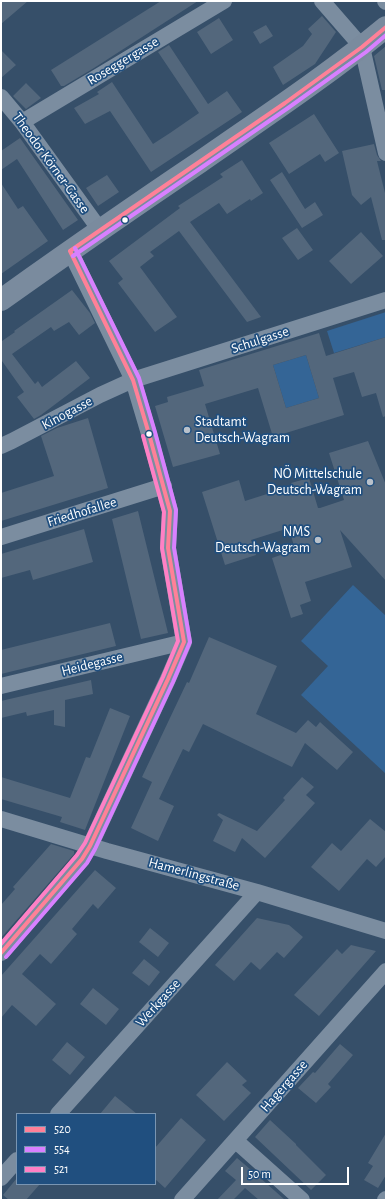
<!DOCTYPE html>
<html>
<head>
<meta charset="utf-8">
<style>
	body { margin:0 }
	#map { position:relative; width:387px; height:1201px; overflow:hidden; background:#364f69; font-family:"Alegreya Sans",sans-serif }
	canvas { display:block }
	.frame { position:absolute; inset:0; border:2px solid #fff; pointer-events:none }
	.legend { position:absolute; left:16px; top:1113px; width:140px; height:72px; box-sizing:border-box; background:#204f7f; border:1px solid #7995b2; margin:0; padding:5px 7px; list-style:none; font-size:12px; color:#fff }
	.legend li { display:flex; align-items:center; gap:8px; height:20px }
	.legend b { width:20px; border:1px solid #7995b2 }
	.scale { position:absolute; left:241px; top:1167px; width:108px; height:18px; box-sizing:border-box; border:2px solid #fff; border-top:0; padding-left:5px; font-size:12px; line-height:14px; white-space:nowrap; color:#fff; -webkit-text-stroke:3px #204f7f; paint-order:stroke }
</style>
</head>
<body>
<div id="map">
<canvas width="387" height="1201"></canvas>
<div class="frame"></div>
<ul class="legend">
<li><b style="height:5px;background:#ff8098"></b>520</li>
<li><b style="height:5px;background:#d880ff"></b>554</li>
<li><b style="height:5px;background:#ff80c5"></b>521</li>
</ul>
<div class="scale">50 m</div>
</div>
<script>
const c = document.querySelector('canvas').getContext('2d');
c.lineJoin = 'round';
function paint(path, color) {
  c.fillStyle = color;
  c.fill(path, 'evenodd');
}
function stroke(path, color, width, dash) {
  c.strokeStyle = color;
  c.lineWidth = width;
  c.lineCap = dash ? 'butt' : 'round';
  c.setLineDash(dash || []);
  c.stroke(path);
}
function drawText(font, color, halo, rows, align = 'center') {
  c.font = font + ' "Alegreya Sans",sans-serif';
  c.lineWidth = 3.5;
  c.setLineDash([]);
  c.textBaseline = 'middle';
  c.strokeStyle = halo;
  c.fillStyle = color;
  for (const [text, x, y, turn = 0] of rows) {
    c.save();
    c.translate(x, y);
    c.rotate((+turn || 0) * Math.PI / 180);
    c.textAlign = isNaN(turn) ? turn : align;
    if (halo) c.strokeText(text, 0, 0);
    c.fillText(text, 0, 0);
    c.restore();
  }
}
const green = new Path2D(`
	M386,312V337L334,353L327,331Z
	M306,355L319,398L286,408L273,365Z
	M353,585L386,616V774L301,695L328,666L301,641Z`);
const building = new Path2D(`
	M1,1H28L1,24Z
	M161,1H198L94,68L64,86H61L51,70Z
	M322,16L336,32L315,64L283,85L273,67L303,46L312,34L308,29Z
	M219,18L233,40L211,54L197,32Z
	M266,25L273,36L260,44L253,32Z
	M169,45L208,104L227,91L242,112L151,172L110,111L85,124L74,108L99,94L97,92L112,82L153,144L170,133L199,113L158,52Z
	M386,46V90H382L374,56Z
	M1,50L16,65L1,78Z
	M26,83L41,98L26,109L13,96Z
	M314,114L339,153L325,162L320,154L289,174L269,143Z
	M20,138L78,220L63,230L17,159L1,170V151Z
	M374,144L377,155L381,161H377L386,197V240H382L371,197L361,205L352,195L342,151Z
	M242,160L263,193L251,201L250,199L227,214L219,203L190,222L261,317L247,322L179,231L150,252L154,256L140,267L177,317L155,332L118,283L123,279L109,261L180,208L178,206L223,177L220,174Z
	M282,172L305,209L315,202L323,215L302,228L270,180Z
	M107,175L119,192L98,206L86,188Z
	M1,183L18,209L23,206L48,241L1,274Z
	M297,228L313,250L298,260L282,238Z
	M361,232L383,256L351,284L329,261Z
	M72,290L90,313L95,323L79,335L69,322L54,331L51,327L12,354L35,384L38,381L42,387L76,361L90,378L41,415L34,419L17,397L24,392L2,361L1,362V339L2,341L15,332L14,331Z
	M319,333L326,356L386,337V416L383,417L376,393L362,397L354,372L333,378L344,415L273,437L258,388L205,404L220,454L173,467L155,406L168,402L167,397L204,386L199,370ZM306,355L319,398L286,408L273,365Z
	M88,418L108,488L1,521V493L54,476L41,436L57,428Z
	M368,441L386,485V581L340,530L352,567L305,582L311,601L300,605L303,614L291,618L272,558L295,550L289,528L251,540L256,555L225,565L202,492L239,480L245,501L292,486L291,483L309,478L318,508H320L344,500L329,453Z
	M138,511L168,633L141,639L112,519Z
	M84,529L93,562L33,580L30,570L1,578V554Z
	M110,623L116,646L1,674V650Z
	M209,637L277,666L256,714L296,733L308,720L316,727L320,722L353,752L337,770L305,743L292,767L203,724L189,752L183,749L159,799L174,806L158,841L131,828L152,782L142,777L187,682L189,683Z
	M91,680L93,694L65,700V727L54,725V710L27,716L26,712L1,718V701Z
	M110,708L130,716L85,830L60,822L62,817L1,799V777L70,798L86,757L90,758Z
	M302,777L314,787L306,795L315,803L265,858L242,838L235,852L213,841L223,820L217,815L219,813L257,831L285,800L283,798Z
	M370,819L386,832V856L376,867L367,859L339,891L311,867L332,843L341,851Z
	M51,844L74,851V854L1,938V905L15,889L13,887Z
	M95,870L116,888L98,909L93,904L72,929L77,934L51,964L40,954L22,974L56,1004L36,1026L12,1005L1,1018V976Z
	M257,918L289,925L303,937L284,958L277,952L260,970L251,962L234,981L215,965Z
	M150,928L169,943L158,957L139,942Z
	M351,945L376,951L319,1016L294,995L337,949L342,954Z
	M144,959L160,972L149,986L132,973Z
	M93,988L119,1009L106,1025L80,1004Z
	M67,1042L85,1057L70,1075L52,1060Z
	M340,1044L353,1055L328,1084L331,1087L316,1103L298,1088L313,1072L315,1073Z
	M227,1062L247,1081L242,1085L251,1093L224,1121L196,1095Z
	M115,1096L137,1114H100Z
	M181,1118L206,1140L165,1188L155,1179V1148Z
	M270,1120L296,1144V1145L326,1175L311,1190L255,1137Z
	M386,1133V1175L378,1188L364,1180L373,1166L368,1163Z
	M237,1158L257,1175L285,1200H259L245,1188L233,1200H217L236,1180L225,1171Z
	M17,1178V1184H40L26,1200H9L3,1195Z`);
const street = new Path2D(`
	M322,1L362,47L386,153
	M385,1L386,2
	M1,97L22,122L100,230
	M22,122L224,1
	M1,446L12,441L100,395L133,380L386,300
	M1,537L164,486
	M1,686L184,642
	M1,819L107,851L257,892L386,931
	M1,953L82,859L90,846L168,679L184,642L168,548L170,511L149,434L133,380L70,251
	M58,1114L257,892
	M236,1141L302,1200
	M1,1178L17,1160
	M182,1200L386,971
	M385,1200L386,1199`);
const primary = new Path2D(`
	M1,300C67,253 133,207 200,162C263,118 327,76 386,27`);
const bus1 = new Path2D(`
	M70,251L285,103L362,47L386,27
	M1,953L82,859L90,846L168,679L184,642L168,548L170,511L149,434L133,380L70,251`);
const bus2 = new Path2D(`
	M73,256L288,108L366,52L386,35
	M6,957L87,863L95,849L173,682L190,642L174,548L176,510L155,432L139,378L75,248`);
const bus3 = new Path2D(`
	M1,944L77,855L85,843L163,677L178,641L162,548L164,512L143,436`);
const markers = [
	[125,220,3.5,"#fff"],
	[187,430,4,"#b9c1ca"],
	[149,434,3.5,"#fff"],
	[370,482,4,"#b9c1ca"],
	[318,540,4,"#b9c1ca"]
];
const streetNames = [
	["Roseggergasse",123,61,-31],
	["Theodor Körner-Gasse",51,163,54],
	["Schulgasse",260,340,-18],
	["Kinogasse",67,413,-28],
	["Friedhofallee",82,512,-17],
	["Heidegasse",92,664,-14],
	["Hamerlingstraße",194,874,15],
	["Werkgasse",158,1003,-48],
	["Hagergasse",284,1086,-49]
];
const poiNames = [
	["Stadtamt",195,422,"left"],
	["Deutsch-Wagram",195,438,"left"],
	["NÖ Mittelschule",362,474],
	["Deutsch-Wagram",362,490],
	["NMS",310,532],
	["Deutsch-Wagram",310,548]
];
paint(green, '#346596');
paint(building, '#53677c');
stroke(street, '#7b8da0', 16);
stroke(primary, '#7a8b9e', 22);
stroke(bus1, '#ff8098', 4);
stroke(bus2, '#d880ff', 4);
stroke(bus3, '#ff80c5', 4);
for (const [x, y, r, color] of markers) {
  const dot = new Path2D();
  dot.arc(x, y, r, 0, 2 * Math.PI);
  c.fillStyle = color;
  c.fill(dot);
  stroke(dot, '#204f7f', 1.5);
}
drawText('14px', '#fff', '#204f7f', streetNames);
drawText('14px', '#fff', '#204f7f', poiNames, 'right');
</script>
</body>
</html>
